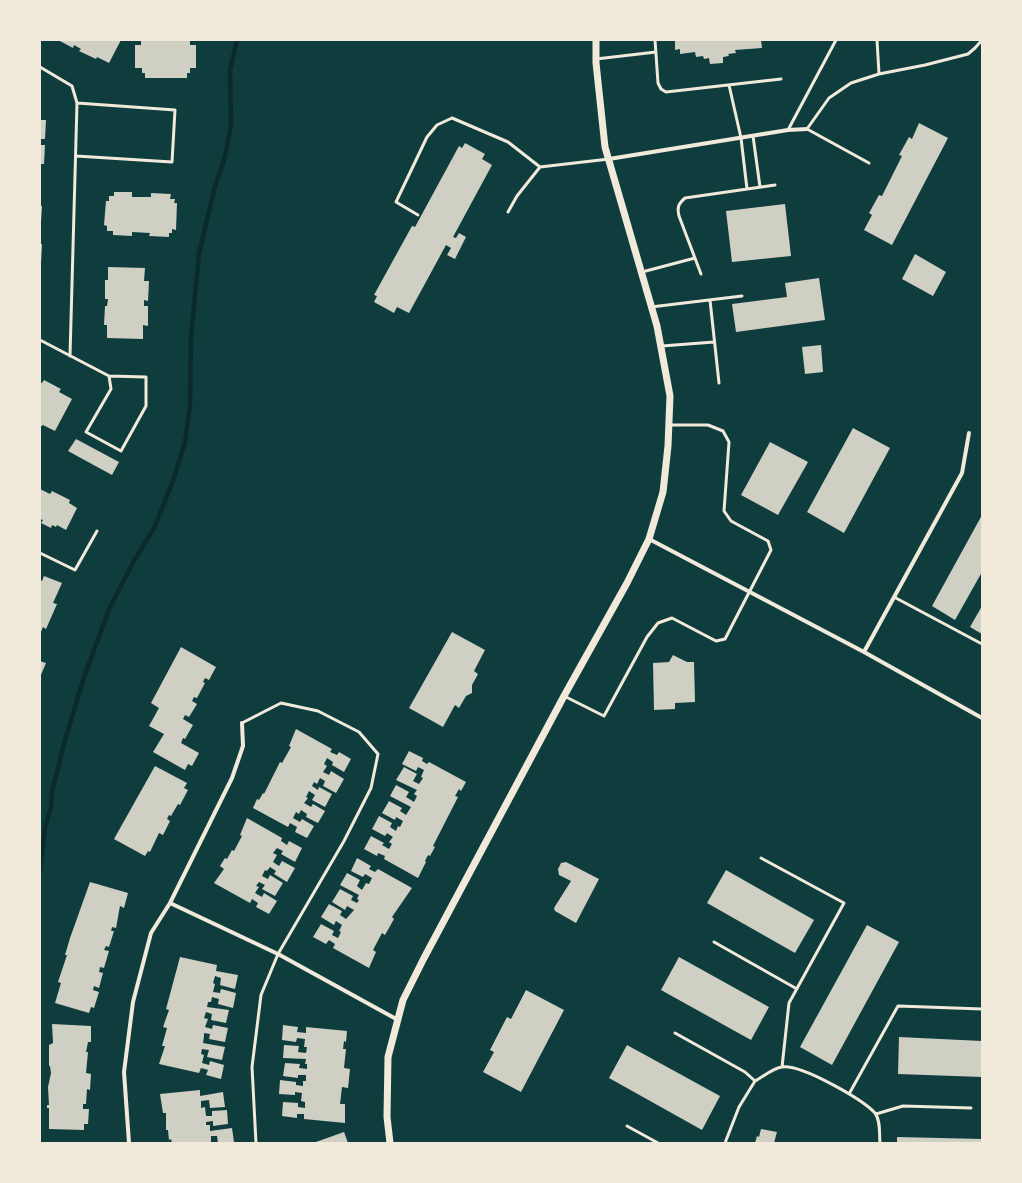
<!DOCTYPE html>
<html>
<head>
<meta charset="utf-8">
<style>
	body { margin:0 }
	#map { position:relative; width:1022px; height:1183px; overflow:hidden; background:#0f3d3e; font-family:Poppins,sans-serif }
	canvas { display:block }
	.frame { position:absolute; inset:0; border:41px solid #f1e9da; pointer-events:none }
</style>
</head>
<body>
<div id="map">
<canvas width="1022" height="1183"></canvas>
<div class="frame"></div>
</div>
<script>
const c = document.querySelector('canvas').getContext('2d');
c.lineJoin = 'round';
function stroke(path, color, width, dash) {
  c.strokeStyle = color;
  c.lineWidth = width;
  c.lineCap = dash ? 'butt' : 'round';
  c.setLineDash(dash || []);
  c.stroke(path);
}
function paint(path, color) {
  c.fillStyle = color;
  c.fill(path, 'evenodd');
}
const stream = new Path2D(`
	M40,870L45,828L51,807L52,792L65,740L84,677L110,607L134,561L155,526L173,481L185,442L190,406L191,336L199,254L215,186L224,160L231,126L230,70L237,40`);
const building = new Path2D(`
	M58,40H121L109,63L97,57L96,59L79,51L81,49L74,45L73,48Z
	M145,40L190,41V45H196V68H190V73H187V78H145V73H142V68H135V45H141V41Z
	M675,40H761L762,48L735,50L736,53L728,54L729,56L723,57V63L710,64L709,58L704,59L703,56L696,57L695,52L680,54V49L675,50Z
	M40,120H46L45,139H40Z
	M919,123L948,138L892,245L864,230L872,215L869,213L879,195L882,196L902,156L899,155L909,137L912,139Z
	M465,143L485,154L482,159L492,165L453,237L456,238L459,233L466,237L455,259L447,255L451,248L446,245L409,313L397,307L394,313L374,302L377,296L374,295L412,226L415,227L459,146L462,148Z
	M40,145H45L44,164H40Z
	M114,192H132V197H151V193L171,194L170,199H175L174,203H177L176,230L172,229V233H169V237L149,236L150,233L132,232V236L113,235V231H107V226L104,225L106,201H109V196H114Z
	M785,204L791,256L732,262L726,211Z
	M40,206H42L41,222H40Z
	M40,244H42L41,263H40Z
	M915,254L946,272L933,296L902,279Z
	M108,267L145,268L144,281H149L148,301L144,300V306H148V326L143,325V339L107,338V325H104L105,306H107L108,299H105V280H108Z
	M819,278L825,320L736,332L732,304L787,297L785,283Z
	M821,345L823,372L805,374L802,347Z
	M44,380L61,389L59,392L72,399L55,431L43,425L40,427V382L42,383Z
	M853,428L890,448L844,533L807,512Z
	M76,439L119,462L112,475L68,451Z
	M770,442L808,462L778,515L741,495Z
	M40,489L50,494L52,491L70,500L69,503L77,508L66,530L57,525L56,527L52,525L51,528L41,523L43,520L40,519Z
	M982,515V572L955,620L932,606Z
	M44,576L62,583L53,603L57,604L46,629L43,627L40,634V580L42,581Z
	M982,606V634L970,627Z
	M452,632L485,650L474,671L478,674L472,685V693L466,696L459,708L455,705L443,727L409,708Z
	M181,647L216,667L209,680L205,678L203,682L205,683L197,698L194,697L192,701L197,704L189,717L185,715L183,719L193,725L185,739L183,738L181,743L199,753L192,766L188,764L185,770L153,752L164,734L149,726L159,708L151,703Z
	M673,655L687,662H694L695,702L675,703V709L654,710L653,663L669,662Z
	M40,661L46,663L40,677Z
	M296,729L332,749L330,752L337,755L339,752L351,759L344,772L332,765L333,762L327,758L324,764L327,766L323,772L329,775L331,771L344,779L336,793L323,786L325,781L320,778L317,784L314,782L312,786L318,790L319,787L332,794L325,807L312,800L315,795L309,791L306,797L308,798L304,803L311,807L313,804L325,811L318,823L306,817L307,814L301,810L299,814L296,812L293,818L300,822L302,819L314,826L307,838L295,832L297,827L290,823L288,827L253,808L257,799L259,800L263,793L264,794L280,762L282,763L291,747L289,746Z
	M409,751L423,758L422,761L427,764L429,762L466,782L461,791L459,789L455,796L458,797L433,846L435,847L430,856L428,855L425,861L426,862L418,878L384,859L385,856L378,853L377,856L364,849L371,836L384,843L382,845L389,849L392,844L389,842L393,837L387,833L385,836L372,829L379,816L392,823L390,827L396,831L398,826L400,827L403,821L396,817L395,820L382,813L389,801L402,808L400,811L406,815L411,807L390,796L396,785L409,792L406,797L414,802L417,796L414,794L417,790L396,780L404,767L417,774L413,781L419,784L423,778L421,777L424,770L418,767L416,771L402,764Z
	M155,766L187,783L184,788L188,790L180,805L178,804L171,816L169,815L167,819L170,821L163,835L159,833L150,852L148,851L145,856L114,839Z
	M247,818L282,838L281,841L287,845L289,841L302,848L295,862L281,854L283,851L277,848L273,853L277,855L273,862L279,866L282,861L295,868L287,882L274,874L276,871L270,867L267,871L265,870L262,876L268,879L270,875L283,883L275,896L262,889L265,885L259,882L256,886L259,887L255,893L262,897L264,893L277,901L269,914L256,907L258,903L252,899L250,903L214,883L224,869L220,866L225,858L227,859L232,850L234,851L242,836L240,835Z
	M357,858L371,866L369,869L375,872L378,869L412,888L392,917L394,919L385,935L382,933L373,950L376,952L369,968L333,948L335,944L329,940L326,944L313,937L321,924L334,931L332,935L338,938L341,932L339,931L342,925L336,921L334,925L321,917L329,904L342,911L340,915L346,919L354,910L347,906L345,910L332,902L340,889L353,896L351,900L357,903L359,900L357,899L359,895L340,885L347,873L360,880L357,886L362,890L366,883L369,884L372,878L365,874L363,877L351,871Z
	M566,862L599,879L576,923L555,911L554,908L571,881L559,875L558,869L561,863Z
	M726,870L814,920L795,953L707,903Z
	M90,882L128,893L124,908L120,906L116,928L112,927L111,931H114L109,947L106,946L104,950L109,951L104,968L100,967L99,972L103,973L99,988L94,986L93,990L99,992L94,1008L91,1007L89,1013L55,1003L61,983L58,982L67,955H65L70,938Z
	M867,925L899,942L832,1065L800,1047Z
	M180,957L217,965L216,971L238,975L235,989L220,985L221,978L215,976L213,983L215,984L213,992L220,993L221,989L236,993L233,1008L218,1004L219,999L212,997L211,1002H208L207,1007L229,1010L226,1023L211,1020L212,1014L206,1012L204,1018L208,1019L205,1027L212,1029L213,1025L228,1028L225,1042L209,1039L210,1034L204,1033V1036L203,1043L225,1047L222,1060L207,1057L209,1050L202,1049L201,1054L204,1055L202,1063L209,1065L210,1061L224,1065L221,1079L206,1075L208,1070L201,1068L199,1073L159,1064L165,1046H162L167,1028L163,1027L169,1010L166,1009Z
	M679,957L769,1007L751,1040L661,990Z
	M526,990L564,1010L521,1092L483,1072L494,1052L490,1050L507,1017L511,1019Z
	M52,1024L91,1026V1042H88L86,1052H88L86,1073L91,1074L90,1090L87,1089L86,1104H83V1109H89L88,1124H84V1130L49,1129V1108H47V1105H49L48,1087L51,1073L50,1066H49V1045L53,1043Z
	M283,1025L298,1027L297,1032L306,1033V1027L347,1031L346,1042L344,1041L343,1049H346L344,1068L350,1069L348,1088L342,1087L340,1104H345V1123L304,1119V1114H297V1118L282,1116L283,1102L298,1103V1107L305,1108V1102L301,1101L302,1093L295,1092V1095L279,1094L280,1080L296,1082V1085L303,1086V1081H306V1075H298V1078L283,1076L285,1063L300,1064L299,1068L307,1069V1064H305L306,1059L283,1058L284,1045L299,1046L298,1052L306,1053L307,1047H304L305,1039L297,1038L296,1042L282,1040Z
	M899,1037L982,1041V1077L898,1074Z
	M627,1045L720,1096L702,1130L609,1078Z
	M200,1090V1096L223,1092L225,1107L210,1108L209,1100L201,1101V1108L205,1107L206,1116H212V1111L227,1110L228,1124L213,1126V1121L206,1122V1125H210V1131L232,1128L234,1142L218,1143L217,1136H211V1143H172L171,1139L169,1140L168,1130H166V1113H163L160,1094Z
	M761,1129L777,1132L774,1143H755L757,1136L759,1137Z
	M344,1132L348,1143H313Z
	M897,1137L982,1139V1143H897Z`);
const service = new Path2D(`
	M655,40L658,83L661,89L666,92L781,79
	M877,40L879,74
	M596,59L656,52
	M40,67L72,86L77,103L70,356
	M729,85L741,138L747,189
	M788,130L836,40
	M753,136L760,187
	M76,156L172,162L175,110L77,103
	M869,163L807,129L829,98L851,83L879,74L925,65L968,54L975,48L982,40
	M508,212L517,196L540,167L609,159
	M418,215L396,202L427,137L437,125L452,118L508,142L540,167
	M642,272L695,258
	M701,274L679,216C677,208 678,204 685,198L775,185
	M710,300L719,383
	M651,307L742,296
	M40,340L109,376
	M662,346L714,342
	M109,376L146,377V406L121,451L86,432L111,389Z
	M40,553L75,570L97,531
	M894,597L982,644
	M564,696L604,716L647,637L658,623L672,618L716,641L725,639L771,550L768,541L731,521L724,511L729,442L723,431L708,425H669
	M242,723L281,703L318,711L359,732L378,754L371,788L344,841L278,954L261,995L252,1067L256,1143
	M761,858L844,903L789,1003L782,1067
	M714,942L797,989
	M675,1033L745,1072L755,1081C763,1077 773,1068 782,1067C801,1064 862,1099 875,1113C881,1121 879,1134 880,1143
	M849,1094L898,1006L982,1009
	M876,1114L903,1106L971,1108
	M627,1126L658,1143
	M725,1143L739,1107L755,1081`);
const minor = new Path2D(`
	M609,159L788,130L807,129
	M649,539L864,652L982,718
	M864,652L962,473L969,433
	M170,903L278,954L398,1020
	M129,1143L124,1072L133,1002L151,933L170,903L232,778L243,746L242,723`);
const tertiary = new Path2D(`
	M390,1143L387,1117L388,1057L403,1000L424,958L564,696L627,583L649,539L663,492L668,446L670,396L657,326L605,147L596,63V40`);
stroke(stream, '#0a2a2b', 4.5);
paint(building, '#cfcfc3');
stroke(service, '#f1e9da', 3);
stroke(minor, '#f1e9da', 4);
stroke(tertiary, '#f1e9da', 7);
</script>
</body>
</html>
